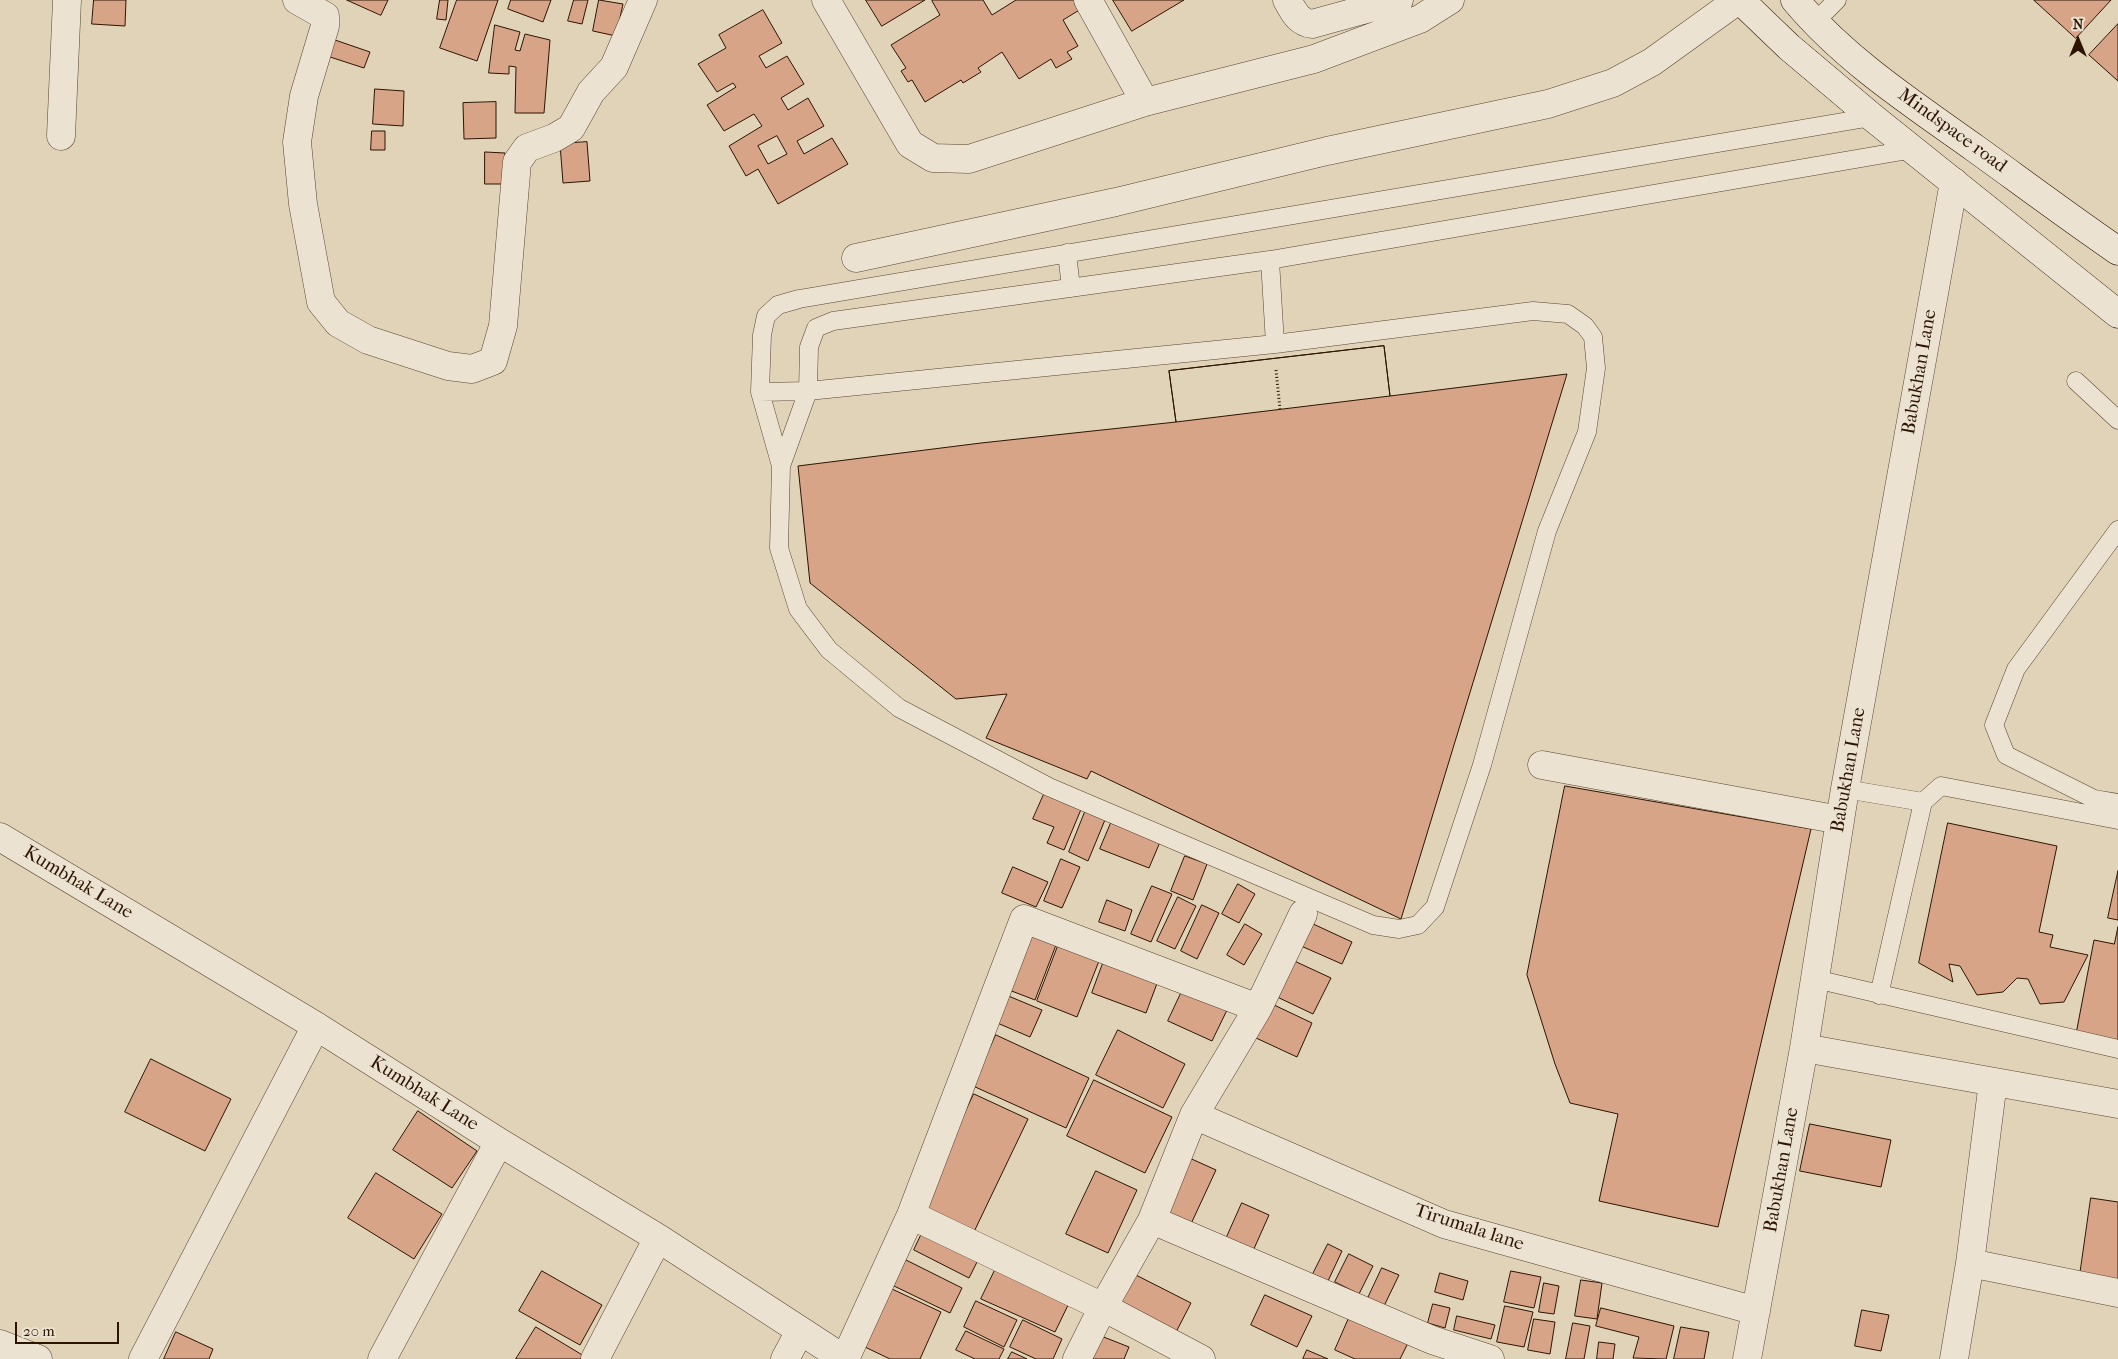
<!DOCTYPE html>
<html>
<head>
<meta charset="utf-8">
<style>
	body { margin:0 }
	#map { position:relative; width:2118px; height:1359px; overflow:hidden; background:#e0d3b8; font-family:"IM FELL French Canon",serif }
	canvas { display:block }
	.north { position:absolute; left:2053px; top:15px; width:50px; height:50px; -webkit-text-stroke:4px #ebe2d1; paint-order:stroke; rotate:0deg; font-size:14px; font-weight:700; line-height:20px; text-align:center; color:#2d1402 }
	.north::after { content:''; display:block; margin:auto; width:18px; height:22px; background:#2d1402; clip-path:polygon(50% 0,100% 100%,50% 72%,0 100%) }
	.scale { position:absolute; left:15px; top:1322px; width:104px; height:22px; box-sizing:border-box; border:2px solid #2d1402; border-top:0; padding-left:6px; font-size:15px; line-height:18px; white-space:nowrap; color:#2d1402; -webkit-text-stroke:4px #ebe2d1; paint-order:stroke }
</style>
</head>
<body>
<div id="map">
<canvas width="2118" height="1359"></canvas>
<div class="north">N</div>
<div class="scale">20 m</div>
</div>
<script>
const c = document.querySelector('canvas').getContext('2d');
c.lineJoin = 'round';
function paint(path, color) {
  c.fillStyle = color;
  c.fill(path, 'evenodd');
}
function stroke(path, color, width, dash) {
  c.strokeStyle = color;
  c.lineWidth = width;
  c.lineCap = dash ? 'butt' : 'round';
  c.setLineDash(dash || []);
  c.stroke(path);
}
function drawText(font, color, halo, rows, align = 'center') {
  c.font = font + ' "IM FELL French Canon",serif';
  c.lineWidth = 5;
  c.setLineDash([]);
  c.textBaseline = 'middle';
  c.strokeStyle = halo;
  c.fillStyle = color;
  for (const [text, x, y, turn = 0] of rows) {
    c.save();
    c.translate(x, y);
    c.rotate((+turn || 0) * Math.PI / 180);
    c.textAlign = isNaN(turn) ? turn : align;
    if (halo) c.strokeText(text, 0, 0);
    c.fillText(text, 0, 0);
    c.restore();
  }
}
const building = new Path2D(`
	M94,0H126L125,26L92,24Z
	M347,0H388L381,15Z
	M440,0H448L446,20L437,19Z
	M457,0H498L477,61L440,48Z
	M511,0H551L543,22L508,9Z
	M574,0H588L582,24L568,21Z
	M599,0L623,4L616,36L593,31Z
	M866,0H925L882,26Z
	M934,0H983L992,15L1016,0H1076L1081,9L1063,20L1078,46L1067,52L1072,59L1056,68L1051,59L1019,79L1002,52L978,68L981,72L963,83L961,80L925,102L912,80L908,82L901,71L906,68L891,45L940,15L932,1Z
	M1113,0H1184L1132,31Z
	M2034,0H2111L2076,38Z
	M763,10L782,43L759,56L766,68L787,56L804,84L781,98L788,110L808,98L824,126L797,141L804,154L832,138L848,164L778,204L758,169L746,176L729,146L762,126L754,114L724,131L707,105L736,87L733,83L717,92L698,64L726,48L719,35ZM777,136L787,154L768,164L758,146Z
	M2118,24V81L2089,55Z
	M495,25L520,32L515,50L520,51L525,34L550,40L544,113H515L516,67L509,66V74L489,73Z
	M332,39L370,52L364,68L327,56Z
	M375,89L404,91L403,126L373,124Z
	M496,102V138L464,139L463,103Z
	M372,131H385V150H371Z
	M587,142L590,181L563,183L560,144Z
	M485,152L505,153V184H485Z
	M1384,346L1390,396L1567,374L1401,919L1091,771L1087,779L986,738L1007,694L956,699L810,583L798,466L981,443L1176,422L1169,371Z
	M1384,346L1390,396L1176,422L1169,371Z
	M1565,786L1811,829L1718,1227L1599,1201L1618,1114L1570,1103L1555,1064L1527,975Z
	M1045,792L1082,807L1064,850L1047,843L1054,827L1033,819Z
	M1087,807L1107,815L1088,861L1069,852Z
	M1111,823L1160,842L1149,868L1100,849Z
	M1948,823L2057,846L2039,932L2053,935L2050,947L2088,955L2064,1002L2040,1004L2028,979L2017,978L2003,992L1977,995L1960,966L1949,964L1953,982L1919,963Z
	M1185,856L1207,864L1193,900L1171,891Z
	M1061,859L1080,867L1062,908L1044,901Z
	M1013,867L1048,882L1036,907L1002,893Z
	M2118,871V920L2108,918Z
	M1238,884L1255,894L1239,923L1222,914Z
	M1152,886L1172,894L1151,942L1131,934Z
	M1178,897L1196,906L1175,949L1157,941Z
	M1107,900L1132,910L1125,931L1099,922Z
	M1202,905L1219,913L1197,959L1181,951Z
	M1311,923L1352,942L1342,964L1301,946Z
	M1245,924L1262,934L1244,965L1227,955Z
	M2118,927V1042L2076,1034L2094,940L2114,944Z
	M1031,935L1056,945L1035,1000L1009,990Z
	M1058,946L1099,961L1077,1017L1037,1001Z
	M1105,958L1159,978L1146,1013L1092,993Z
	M1290,959L1331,978L1313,1014L1273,995Z
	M1184,987L1228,1008L1212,1041L1168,1021Z
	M1006,995L1042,1010L1030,1037L995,1022Z
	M1272,1004L1312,1023L1297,1057L1256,1038Z
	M1118,1030L1185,1064L1163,1108L1096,1075Z
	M996,1035L1089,1078L1066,1128L973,1086Z
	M151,1059L231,1099L205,1151L125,1112Z
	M1094,1080L1172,1117L1145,1173L1067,1136Z
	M974,1094L1028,1119L972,1236L918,1211Z
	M418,1111L477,1151L452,1188L393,1150Z
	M1810,1124L1891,1140L1881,1187L1800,1171Z
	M1185,1156L1216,1170L1190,1226L1159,1211Z
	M1096,1171L1137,1190L1108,1253L1066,1234Z
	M376,1173L442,1214L414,1259L348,1218Z
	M2091,1198L2118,1202V1280L2080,1275Z
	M1242,1203L1269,1215L1253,1251L1226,1239Z
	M924,1229L980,1256L969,1278L914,1250Z
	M1328,1244L1342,1251L1328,1281L1313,1274Z
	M1349,1254L1373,1266L1359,1294L1335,1282Z
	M906,1260L962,1288L950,1313L894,1286Z
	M997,1266L1071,1299L1055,1332L981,1299Z
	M1382,1268L1399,1275L1384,1306L1368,1298Z
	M542,1271L602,1305L580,1345L519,1311Z
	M1128,1271L1191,1303L1173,1338L1110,1306Z
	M1511,1271L1541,1277L1534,1308L1504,1302Z
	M1440,1273L1468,1281L1463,1300L1435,1292Z
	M1581,1280L1602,1283L1597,1319L1575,1316Z
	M1544,1283L1559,1286L1554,1314L1539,1312Z
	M892,1289L941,1312L920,1359H890L865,1347Z
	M1265,1295L1312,1316L1297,1347L1251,1325Z
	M976,1301L1017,1320L1004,1347L964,1327Z
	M1433,1304L1450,1308L1445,1328L1428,1323Z
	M1505,1306L1533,1312L1524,1347L1497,1342Z
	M1601,1308L1674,1326L1666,1359L1633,1358L1639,1337L1596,1326Z
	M1862,1310L1889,1315L1881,1351L1855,1346Z
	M1457,1316L1495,1325L1491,1339L1454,1330Z
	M1349,1318L1408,1343L1400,1359H1355L1335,1350Z
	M1534,1319L1555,1322L1550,1354L1528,1350Z
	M1023,1320L1062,1339L1053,1359H1036L1010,1347Z
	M1573,1323L1590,1326L1584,1359H1566Z
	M536,1327L584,1356L582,1359H516Z
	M1681,1327L1709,1332L1704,1359H1674Z
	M966,1331L1004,1349L999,1359H975L956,1350Z
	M176,1332L213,1349L209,1359H164Z
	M1096,1334L1129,1347L1124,1359H1086Z
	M1599,1342L1615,1344L1613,1359H1597Z
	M1307,1350L1328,1359H1303Z
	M1012,1352L1027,1359H1008Z`);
const path = new Path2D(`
	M1276,370L1280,409`);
const lane = new Path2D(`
	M1814,23L1837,0
	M1067,253L1071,288
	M1270,260L1275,344
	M2076,381L2118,420
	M760,392L808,391L1275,344L1533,311L1568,314L1585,326L1593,337L1596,368L1587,432L1547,531L1482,765L1435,907L1418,925L1399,929L1373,925L1049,787L899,708L829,650L798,609L779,548L781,466L808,391L809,347L816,328L833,321L1270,260L1914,149
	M781,466L760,392L762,335L766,316L778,305L799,299L1872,117
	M2118,530L2016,669L1994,725L2006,755L2094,799L2118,803
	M1845,789L1923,802
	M1815,979L2118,1049
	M1879,995L1923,802L1941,786L2118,820`);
const street = new Path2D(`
	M297,0L325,16V26L304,96L297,142L303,204L321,302L338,323L368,340L448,366L472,369L493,361L503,326L517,162L527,148L554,138L571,128L591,92L614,67L643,0
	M826,0L910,144L933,158L969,159L1145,102L1314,59L1420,19L1450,0
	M1088,0L1145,102
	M1287,0C1294,12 1298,22 1312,24L1399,0
	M61,136L67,0
	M856,258L1116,202L1327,151L1548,104L1613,83L1652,62L1738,0
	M1542,765L1840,820
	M0,837L316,1026L499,1142L658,1238L844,1359
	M1804,1048L2118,1104
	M1194,1115L1444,1224L1756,1311
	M911,1215L1103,1307L1201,1359
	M1152,1220L1432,1340L1490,1359
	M1970,1263L2118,1293
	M0,1344L38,1359
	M143,1359L316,1026
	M382,1359L499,1142
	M595,1359L658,1238
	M785,1359L800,1331
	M845,1359L911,1215L1024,919L1258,1008
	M1077,1359L1103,1307L1152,1220L1194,1115L1258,1008L1303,914
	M1747,1359L1804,1048L1845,789L1954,182
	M1954,1359L1970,1263L1993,1082`);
const secondary = new Path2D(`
	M1740,0L1789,47L1872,117L2118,314
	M1795,0C1845,60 1913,104 1976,149C2023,183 2070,218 2118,251`);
const streetNames = [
	["Mindspace road",1952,131,36],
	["Babukhan Lane",1920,372,-80],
	["Babukhan Lane",1849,770,-80],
	["Kumbhak Lane",78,883,31],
	["Kumbhak Lane",424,1094,32],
	["Babukhan Lane",1782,1170,-80],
	["Tirumala lane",1469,1228,18]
];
paint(building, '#d7a488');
stroke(building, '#2d1402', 1);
stroke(lane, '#5a4430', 19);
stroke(street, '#5a4430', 29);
stroke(secondary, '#2d1402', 29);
stroke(path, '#2d1402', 3, [1, 2.5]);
stroke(lane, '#ebe2d1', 18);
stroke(street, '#ebe2d1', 28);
stroke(secondary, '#ebe2d1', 28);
drawText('19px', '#2d1402', '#ebe2d1', streetNames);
</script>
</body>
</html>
